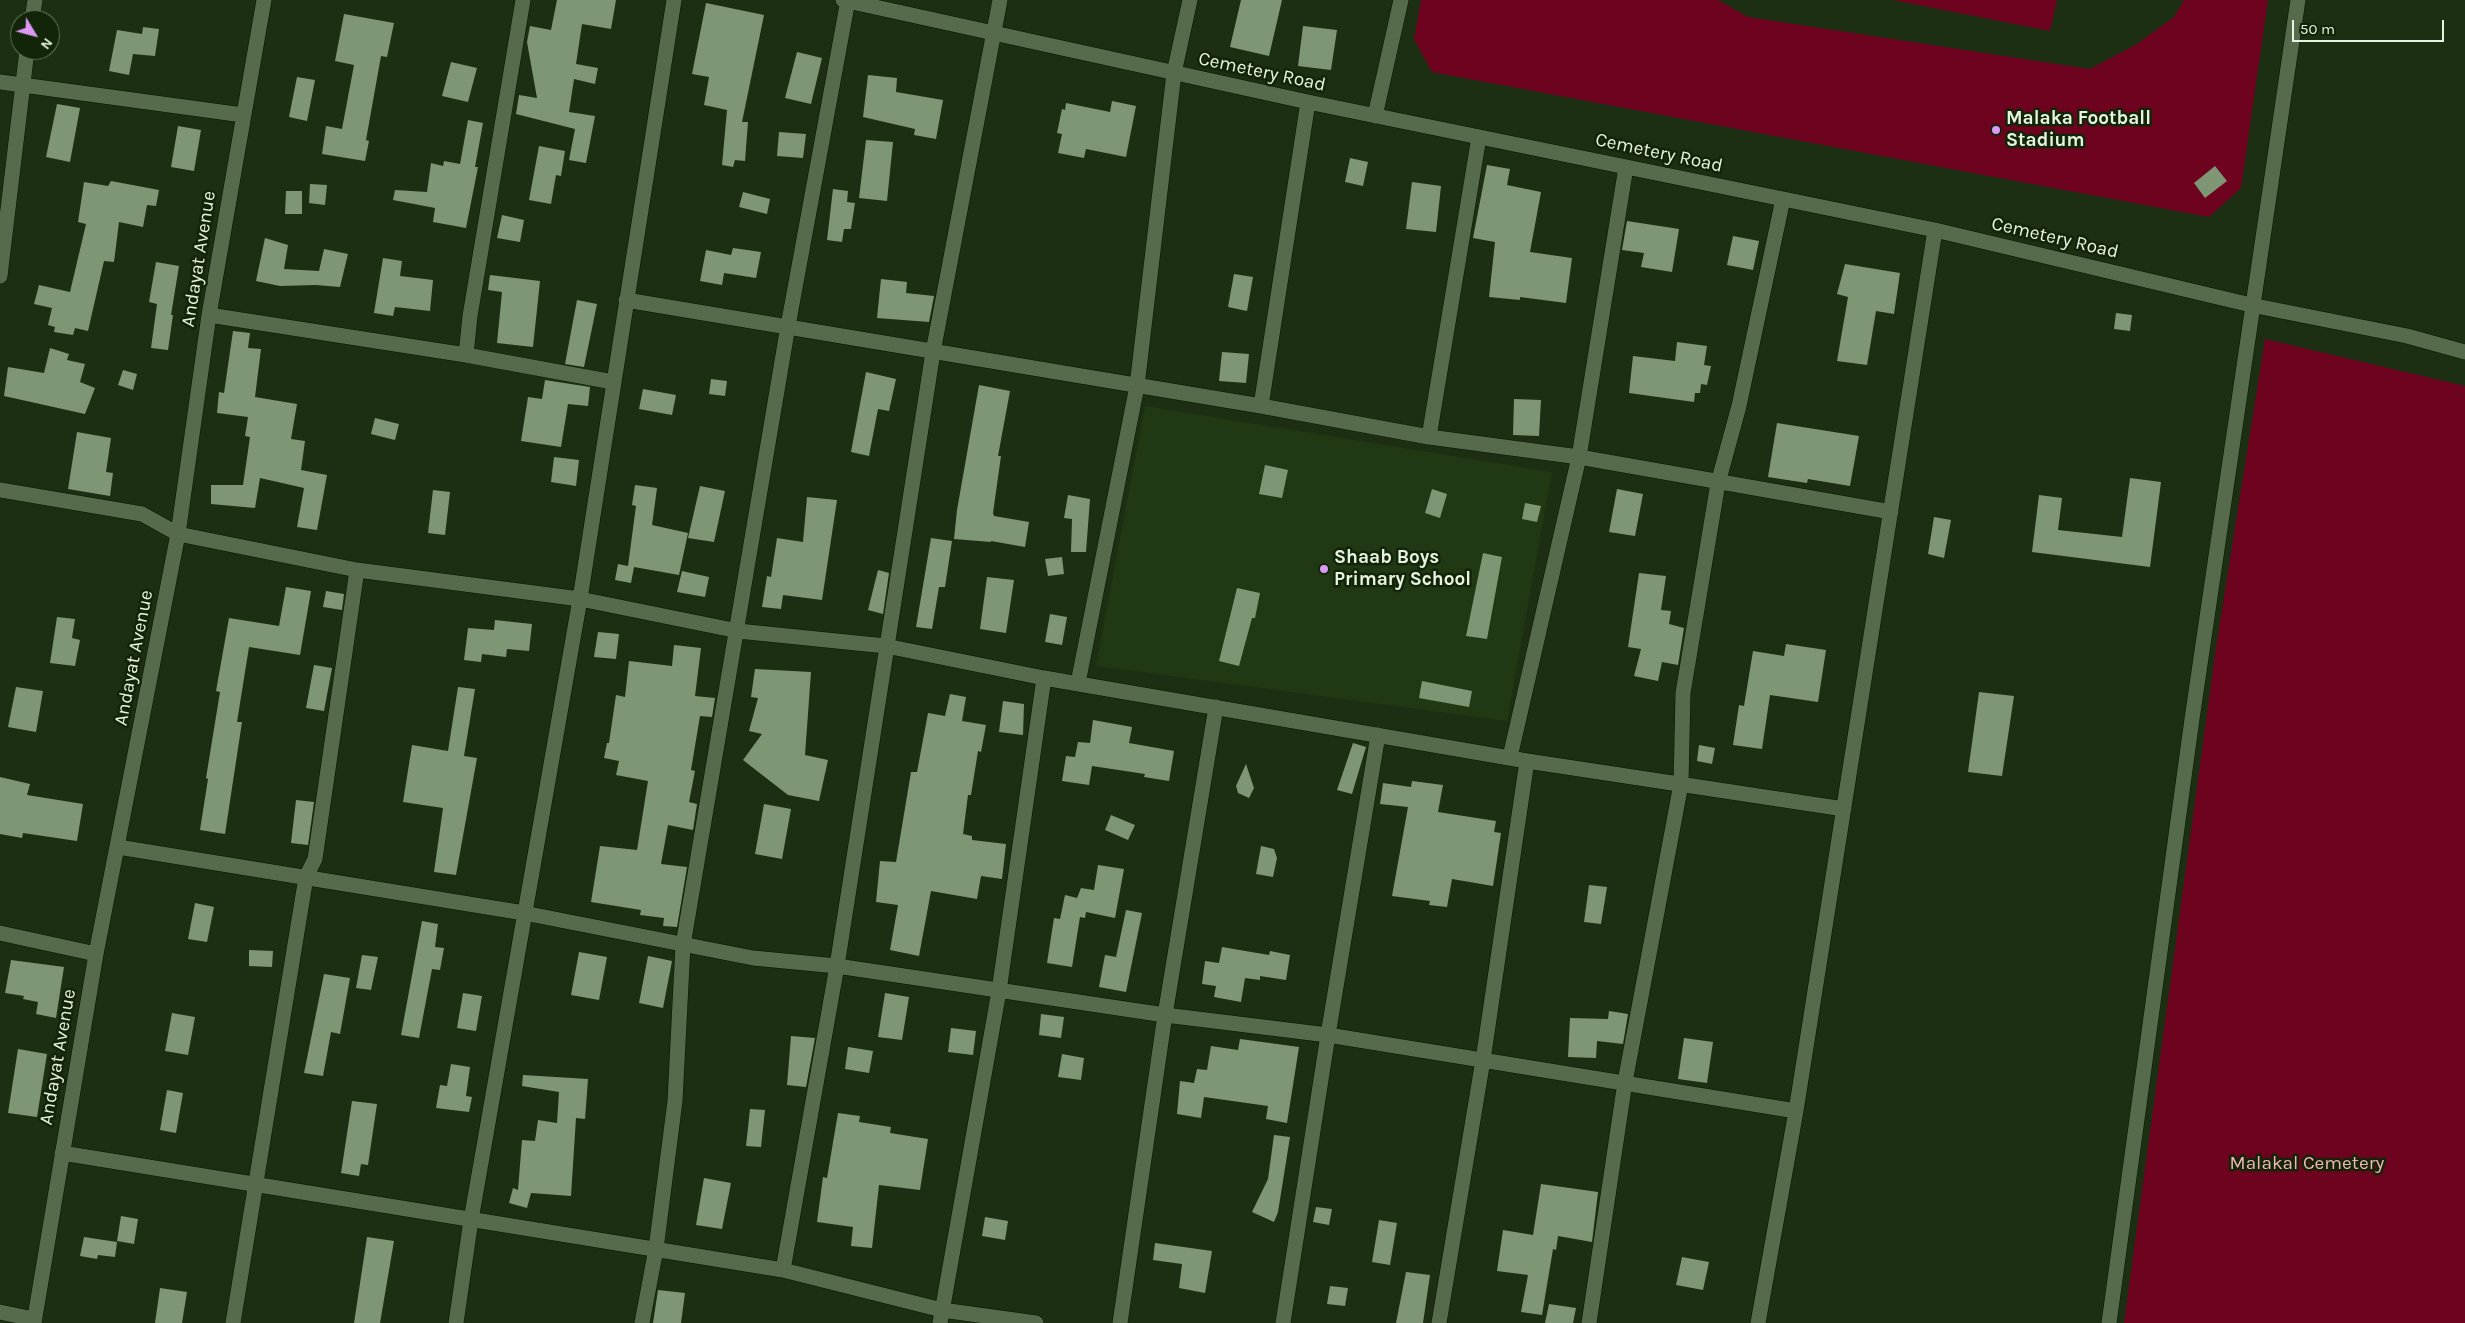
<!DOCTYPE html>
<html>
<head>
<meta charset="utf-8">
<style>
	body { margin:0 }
	#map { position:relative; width:2465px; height:1323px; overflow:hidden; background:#1c2f12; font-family:Karla,sans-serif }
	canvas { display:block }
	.north { position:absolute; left:10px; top:10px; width:50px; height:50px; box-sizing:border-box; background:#122508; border:1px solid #67775f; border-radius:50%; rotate:127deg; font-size:14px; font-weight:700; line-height:20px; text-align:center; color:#e7f3e1 }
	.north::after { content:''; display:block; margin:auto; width:18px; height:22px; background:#db99f5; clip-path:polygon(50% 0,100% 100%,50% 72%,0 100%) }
	.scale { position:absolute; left:2292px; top:20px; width:152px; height:22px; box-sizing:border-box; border:2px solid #e7f3e1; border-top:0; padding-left:6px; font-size:15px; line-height:18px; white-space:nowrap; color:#e7f3e1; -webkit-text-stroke:4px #122508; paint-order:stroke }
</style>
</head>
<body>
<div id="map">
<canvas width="2465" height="1323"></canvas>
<div class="north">N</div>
<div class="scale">50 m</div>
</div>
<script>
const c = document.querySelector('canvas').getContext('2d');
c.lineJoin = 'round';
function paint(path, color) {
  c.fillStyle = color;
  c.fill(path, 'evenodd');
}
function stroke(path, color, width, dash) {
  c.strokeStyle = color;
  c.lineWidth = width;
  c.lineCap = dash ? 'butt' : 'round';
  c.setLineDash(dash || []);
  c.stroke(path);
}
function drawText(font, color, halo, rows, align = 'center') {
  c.font = font + ' Karla,sans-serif';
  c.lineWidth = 5;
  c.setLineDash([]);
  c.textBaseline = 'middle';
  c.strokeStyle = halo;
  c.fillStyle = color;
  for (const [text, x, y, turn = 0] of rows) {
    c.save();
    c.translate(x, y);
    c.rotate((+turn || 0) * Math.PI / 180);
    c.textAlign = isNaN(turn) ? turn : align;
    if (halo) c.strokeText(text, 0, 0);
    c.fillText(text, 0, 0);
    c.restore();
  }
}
const built = new Path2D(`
	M1145,406L1552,472L1507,721L1096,666Z`);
const green = new Path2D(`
	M1421,0H1718L1748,17L2090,69L2137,44L2174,17L2184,0H2268L2241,188L2209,217L1432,72L1414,39Z
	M1893,0H2057L2050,31Z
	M2265,339L2465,386V1323H2124L2216,648Z`);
const building = new Path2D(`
	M557,0H616L611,29L582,24L576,64L598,68L595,84L574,79L569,112L595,116L586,163L569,160L575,129L516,114L519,95L537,98L527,42L530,26L551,30Z
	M1241,0H1282L1269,56L1230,47Z
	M706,3L764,15L742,122H748L745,161L735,160L733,167L722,165L727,110L704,105L709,77L692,74Z
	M344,14L394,23L387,57L381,56L366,140L369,141L365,161L322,154L326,126L342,129L354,65L335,61Z
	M1303,26L1337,30L1331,70L1298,66Z
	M143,27L159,29L155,56L133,54L129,75L109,71L117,30L142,34Z
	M797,52L822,58L811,104L785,98Z
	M451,62L477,68L468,102L442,96Z
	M868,75L897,78L896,92L943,100L936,139L914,135L915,129L863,117Z
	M297,77L315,80L307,121L289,117Z
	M1112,101L1136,106L1126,157L1086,149L1084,158L1058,153L1062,134L1057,133L1062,109L1065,110L1066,103L1110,112Z
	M57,104L80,108L70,162L46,157Z
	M468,120L483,123L475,167H478L466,228L433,222L435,208L393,200L395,190L427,192L431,163L443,166L444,161L460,164Z
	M178,126L201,130L194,171L171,167Z
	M779,132L806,134L803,158L777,156Z
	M866,140L893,142L887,201L859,198Z
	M539,146L565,151L561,176L556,175L551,204L529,200Z
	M1350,158L1368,162L1363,186L1345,182Z
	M1487,165L1510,169L1507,185L1541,192L1530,252L1572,258L1566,303L1520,297V300L1489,297L1495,242L1473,238Z
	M2215,166L2227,181L2205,198L2194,183Z
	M111,181L159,190L156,206L147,205L143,227L119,222L114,262L104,261L88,331L75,328L73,335L54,332L55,327L48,325L52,308L34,304L39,285L70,292L86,224L78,222L84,182L108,186Z
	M1412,182L1441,186L1436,232L1406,229Z
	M310,184L327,185L325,205L309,203Z
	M833,189L848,191L847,202L855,203L851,229H844L842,242L827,240Z
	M286,191H302V214H285Z
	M743,192L770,199L767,214L739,207Z
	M502,215L524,220L520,242L497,238Z
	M1627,221L1679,229L1672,272L1641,267L1644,253L1622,250Z
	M1733,236L1759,241L1753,270L1727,265Z
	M265,238L288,245L284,269L319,271L324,249L348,254L340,287L316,285L280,286L256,281Z
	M733,248L761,252L756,278L724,273L722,285L700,281L706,250L731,255Z
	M383,258L402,261L400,276L433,280L430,311L395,307L393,316L374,313Z
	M156,262L179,266L171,315H173L168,350L151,348L157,304L149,302Z
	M1845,264L1900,273L1894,314L1876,311L1867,365L1837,361L1848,297L1837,294Z
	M1234,274L1253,277L1247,311L1228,307Z
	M490,275L540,281L533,347L497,343L502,292L488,290Z
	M881,279L907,282L906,293L934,296L929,322L877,318Z
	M577,300L597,304L584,367L565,364Z
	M2116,313L2132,315L2130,331L2114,329Z
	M233,331L250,333L248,348L261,349L255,397L297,404L291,439L305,441L301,470L327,475L317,530L297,527L304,488L260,478L255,508L211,504V485H243L250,437L245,436L248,417L217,413L219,392L224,393Z
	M1677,342L1707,346L1704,365L1711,366L1707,385L1701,384L1700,393H1695L1694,402L1629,393L1633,356L1675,361Z
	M50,348L69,354L67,360L85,364L80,382L95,388L85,414L4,396L8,367L44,373Z
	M1222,352L1249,354L1246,383L1219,381Z
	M123,370L137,374L133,390L118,385Z
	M866,372L896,379L889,411L878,409L869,456L851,452Z
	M711,379L727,381L725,396L709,394Z
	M545,380L590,387L588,406L568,404L561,447L521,441L528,397L542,399Z
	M979,385L1010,391L998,456H1001L993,513L994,516L1029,522L1025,547L991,541V542L954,539L957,510Z
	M643,389L676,395L672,415L639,409Z
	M1514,399L1541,400L1539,436L1513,435Z
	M375,418L399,424L395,440L371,434Z
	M1777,423L1859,436L1850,486L1808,479L1807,483L1768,477Z
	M77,432L111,438L106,472L113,473L110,496L68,489Z
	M554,457L579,460L576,486L551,482Z
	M1265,465L1288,470L1282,498L1259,494Z
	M2130,478L2161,482L2150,567L2032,552L2039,495L2062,498L2058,530L2122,537Z
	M635,485L657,488L652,525L688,533L679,575L634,567L631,583L615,580L618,564L628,566L636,506L632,505Z
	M700,486L725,491L714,542L688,538Z
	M1432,489L1447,494L1440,518L1425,513Z
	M1617,489L1643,494L1635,536L1609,532Z
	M433,490L450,492L445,535L428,533Z
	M1068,495L1090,499L1086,552H1071L1072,519L1064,518Z
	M807,497L837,500L822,600L783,595L781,609L762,607L767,576L771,577L777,538L803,542Z
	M1525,503L1541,506L1537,522L1522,519Z
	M1934,517L1951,520L1944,558L1928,554Z
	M931,538L952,541L945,587H939L932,629L916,627Z
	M1483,553L1502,557L1487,639L1466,636Z
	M1062,557L1064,574L1048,576L1045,559Z
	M878,570L889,573L883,614L868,610Z
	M682,571L709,577L705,597L677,592Z
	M1639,573L1666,576L1661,610L1671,611L1669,624L1684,628L1678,665L1662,662L1658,681L1634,676L1641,649L1628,647Z
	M987,577L1014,580L1006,633L980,629Z
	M286,587L311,591L300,655L249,647L237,722H242L225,834L200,830L208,779L206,778L220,692L216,691L229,618L279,626Z
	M1237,588L1260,593L1255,618H1252L1239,666L1219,661Z
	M326,591L344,594L342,610L323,607Z
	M1050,614L1067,617L1062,645L1045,642Z
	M57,617L75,619L72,638L80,640L75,666L50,663Z
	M495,620L532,624L529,651L507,649L506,657L482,654L481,662L464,660L468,628L494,630Z
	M598,632L619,634L616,659L594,657Z
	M1786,644L1826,650L1818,702L1770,695L1762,749L1733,745L1739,705L1744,706L1753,651L1784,656Z
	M674,645L701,648L695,696L715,698L712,717L700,716L691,770L695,771L689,802L697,804L693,830L668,825L661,864L687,867L677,927L663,926L664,918L640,915L641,910L591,902L600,846L637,850L648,781L616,775L619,761L604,758L607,743H609L616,695L625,697L629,661L672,666Z
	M314,665L332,668L324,711L306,708Z
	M755,669L811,672L805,755L828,760L819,801L788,795L743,760L762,734L749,731L758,698L751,697Z
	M1422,681L1472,691L1469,707L1419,698Z
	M16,687L43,691L36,732L8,727Z
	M458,687L475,689L464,756L477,758L456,875L434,872L443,808L403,802L412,745L448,751Z
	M1979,692L2014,696L2002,776L1968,772Z
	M950,694L966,697L962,721L986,725L981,752L978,751L971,795H968L963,834L972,836V840L1006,844L1002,879L981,876L977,899L931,891L919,956L890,950L898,905L876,902L880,861L896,862L911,772H917L928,713L945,716Z
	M1003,701L1024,704L1023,735L999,732Z
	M1093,720L1132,727L1129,743L1174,751L1169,781L1144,777L1145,774L1092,766L1089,785L1062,781L1066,756L1075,757L1078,742L1090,743Z
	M1353,743L1366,747L1352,794L1337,790Z
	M1699,745L1715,748L1712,764L1697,761Z
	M1246,764L1254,788L1249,798L1238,793L1236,786Z
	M0,777L30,784L27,795L83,804L77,841L23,833L22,838L0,834Z
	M1412,781L1443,785L1438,812L1496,821L1494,832L1501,833L1493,886L1452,879L1447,907L1429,905L1430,901L1392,896L1408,807L1380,804L1383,783L1411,787Z
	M296,800L314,802L308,845L291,843Z
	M764,804L791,809L782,859L755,854Z
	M1111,815L1135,825L1128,840L1105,830Z
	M1261,846L1274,849L1277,858L1273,877L1256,874Z
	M1098,865L1124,869L1115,918L1086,912L1085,918L1080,917L1072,967L1047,963L1054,918L1060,919L1065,895L1077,898L1081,888L1094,890Z
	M1589,885L1607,887L1601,924L1584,922Z
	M195,903L214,907L207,942L188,939Z
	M1126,910L1142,913L1126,992L1099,987L1105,955L1116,957Z
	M422,921L438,924L435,947L444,948L440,970L432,969L419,1038L401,1035Z
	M1222,947L1269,955L1270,951L1290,955L1286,980L1260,976V980L1245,978L1241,1002L1214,997L1216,986L1202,984L1205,961L1219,963Z
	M249,950L273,951L272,967L249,966Z
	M579,952L607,957L599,1000L571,995Z
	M362,955L378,957L371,990L356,988Z
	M648,956L672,961L663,1008L639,1003Z
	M11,960L64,967L56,1018L36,1014L38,1002L23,999L24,996L5,993Z
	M324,974L350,978L340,1034L331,1032L323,1076L304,1073Z
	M463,993L482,996L476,1031L457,1028Z
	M885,993L909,997L902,1040L878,1037Z
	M1609,1011L1628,1014L1623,1044L1597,1041L1596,1058L1568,1057L1570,1018L1608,1019Z
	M172,1013L195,1017L188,1055L165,1051Z
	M1041,1014L1064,1017L1061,1038L1039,1035Z
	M951,1028L976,1031L973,1055L948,1052Z
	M791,1036L815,1038L806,1087L787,1085Z
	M1684,1038L1713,1042L1707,1083L1678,1079Z
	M1240,1039L1299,1047L1287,1123L1266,1119L1268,1106L1204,1097L1201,1118L1177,1114L1180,1081L1194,1083L1197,1069L1207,1070L1211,1046L1238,1050Z
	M848,1047L873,1051L869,1073L845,1069Z
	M18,1049L47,1054L37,1117L8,1113Z
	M1062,1054L1084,1058L1081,1080L1058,1077Z
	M451,1064L470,1067L466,1096L472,1097L469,1112L436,1108L440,1085L447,1086Z
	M523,1075L588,1079L585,1119L576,1118L571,1196L531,1193L527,1208L509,1203L513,1188L518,1190L522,1140L535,1141L538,1120L557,1123L559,1092L522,1086Z
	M167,1090L183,1093L176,1133L160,1130Z
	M352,1101L377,1104L368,1165L361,1164L359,1176L341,1173Z
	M750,1109L765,1110L761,1147L746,1146Z
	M838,1113L860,1116L859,1122L891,1127L890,1133L928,1139L920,1190L879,1185L872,1248L851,1246L853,1227L817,1222L823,1177L827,1178Z
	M1274,1135L1290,1137L1278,1212L1274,1222L1252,1212L1268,1179Z
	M704,1178L731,1183L722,1229L696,1225Z
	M1541,1184L1598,1192L1592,1242L1558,1236L1556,1250L1553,1249L1542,1315L1521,1312L1528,1275L1497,1271L1503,1230L1533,1235Z
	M1316,1207L1332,1209L1329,1225L1313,1222Z
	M121,1216L138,1219L134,1244L117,1241Z
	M985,1217L1008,1221L1005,1240L982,1236Z
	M1379,1220L1397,1223L1390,1265L1372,1262Z
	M84,1237L117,1242L115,1257L98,1255L97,1259L80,1256Z
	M367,1237L394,1241L380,1323H354Z
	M1155,1243L1212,1251L1205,1293L1179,1288L1182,1264L1153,1260Z
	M1682,1257L1709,1262L1703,1290L1676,1285Z
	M1406,1272L1430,1275L1423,1323H1396Z
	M1330,1286L1348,1288L1345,1306L1327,1304Z
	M160,1288L187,1292L182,1323H155Z
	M658,1290L685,1293L681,1323H653Z
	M1549,1304L1576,1308L1573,1323H1545Z`);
const street = new Path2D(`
	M843,0L1308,102L1935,230L2251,305L2407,336L2465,352
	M32,20L35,0
	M0,82L243,115
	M1375,116L1401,0
	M0,276L27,50
	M626,300L1261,406L1429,437L1579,457L1891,512
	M209,315L466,355L613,382
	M466,355L470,316L523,0
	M1261,406L1308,102
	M1429,437L1479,137
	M0,490L142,514L178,534L357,570L580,599L738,631L886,646L1044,678L1527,761L1844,809
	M1078,683L1137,386L1174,73L1190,0
	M1510,757L1579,457L1626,167
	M118,847L524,913L753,958L837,966L1165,1015L1328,1035L1796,1111
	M0,933L96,954
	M62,1153L783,1270L942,1310L1036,1323
	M783,1270L837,966L933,352L1000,0
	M0,1312L34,1319
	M34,1323L96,954L178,534L209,315L264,0
	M233,1323L306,877L315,859L357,570
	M456,1323L471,1220L580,599L674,0
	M642,1323L656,1249L675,1101L683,945L788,326L848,0
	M940,1323L999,991L1044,678
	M1120,1323L1165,1015L1216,707
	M1283,1323L1328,1035L1378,735
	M1439,1323L1483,1060L1527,761
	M1589,1323L1625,1082L1681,784L1683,693L1718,483L1739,406L1783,199
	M1758,1323L1796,1111L1935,230
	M2109,1323L2192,719L2298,0`);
const markers = [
	[1996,130,5,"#db99f5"],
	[1324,569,5,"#db99f5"]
];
const streetNames = [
	["Cemetery Road",1262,72,12],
	["Cemetery Road",1659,153,12],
	["Cemetery Road",2055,238,13],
	["Andayat Avenue",199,259,-81],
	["Andayat Avenue",134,658,-79],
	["Andayat Avenue",58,1057,-80]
];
const poiNames = [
	["Malaka Football",2006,119],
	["Stadium",2006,141],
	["Shaab Boys",1334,558],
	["Primary School",1334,580]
];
const parkNames = [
	["Malakal Cemetery",2307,1164]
];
paint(built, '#203814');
paint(green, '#6d031f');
paint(building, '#7f9674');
stroke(street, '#051700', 16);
stroke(street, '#556b4b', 15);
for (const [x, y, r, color] of markers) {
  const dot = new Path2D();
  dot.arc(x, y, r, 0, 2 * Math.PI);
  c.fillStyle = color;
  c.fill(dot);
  stroke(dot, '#122508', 2);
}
drawText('19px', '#e7f3e1', '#122508', streetNames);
drawText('bold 19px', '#e7f3e1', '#122508', poiNames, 'left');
drawText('19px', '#f2b4b6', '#122508', parkNames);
</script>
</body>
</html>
